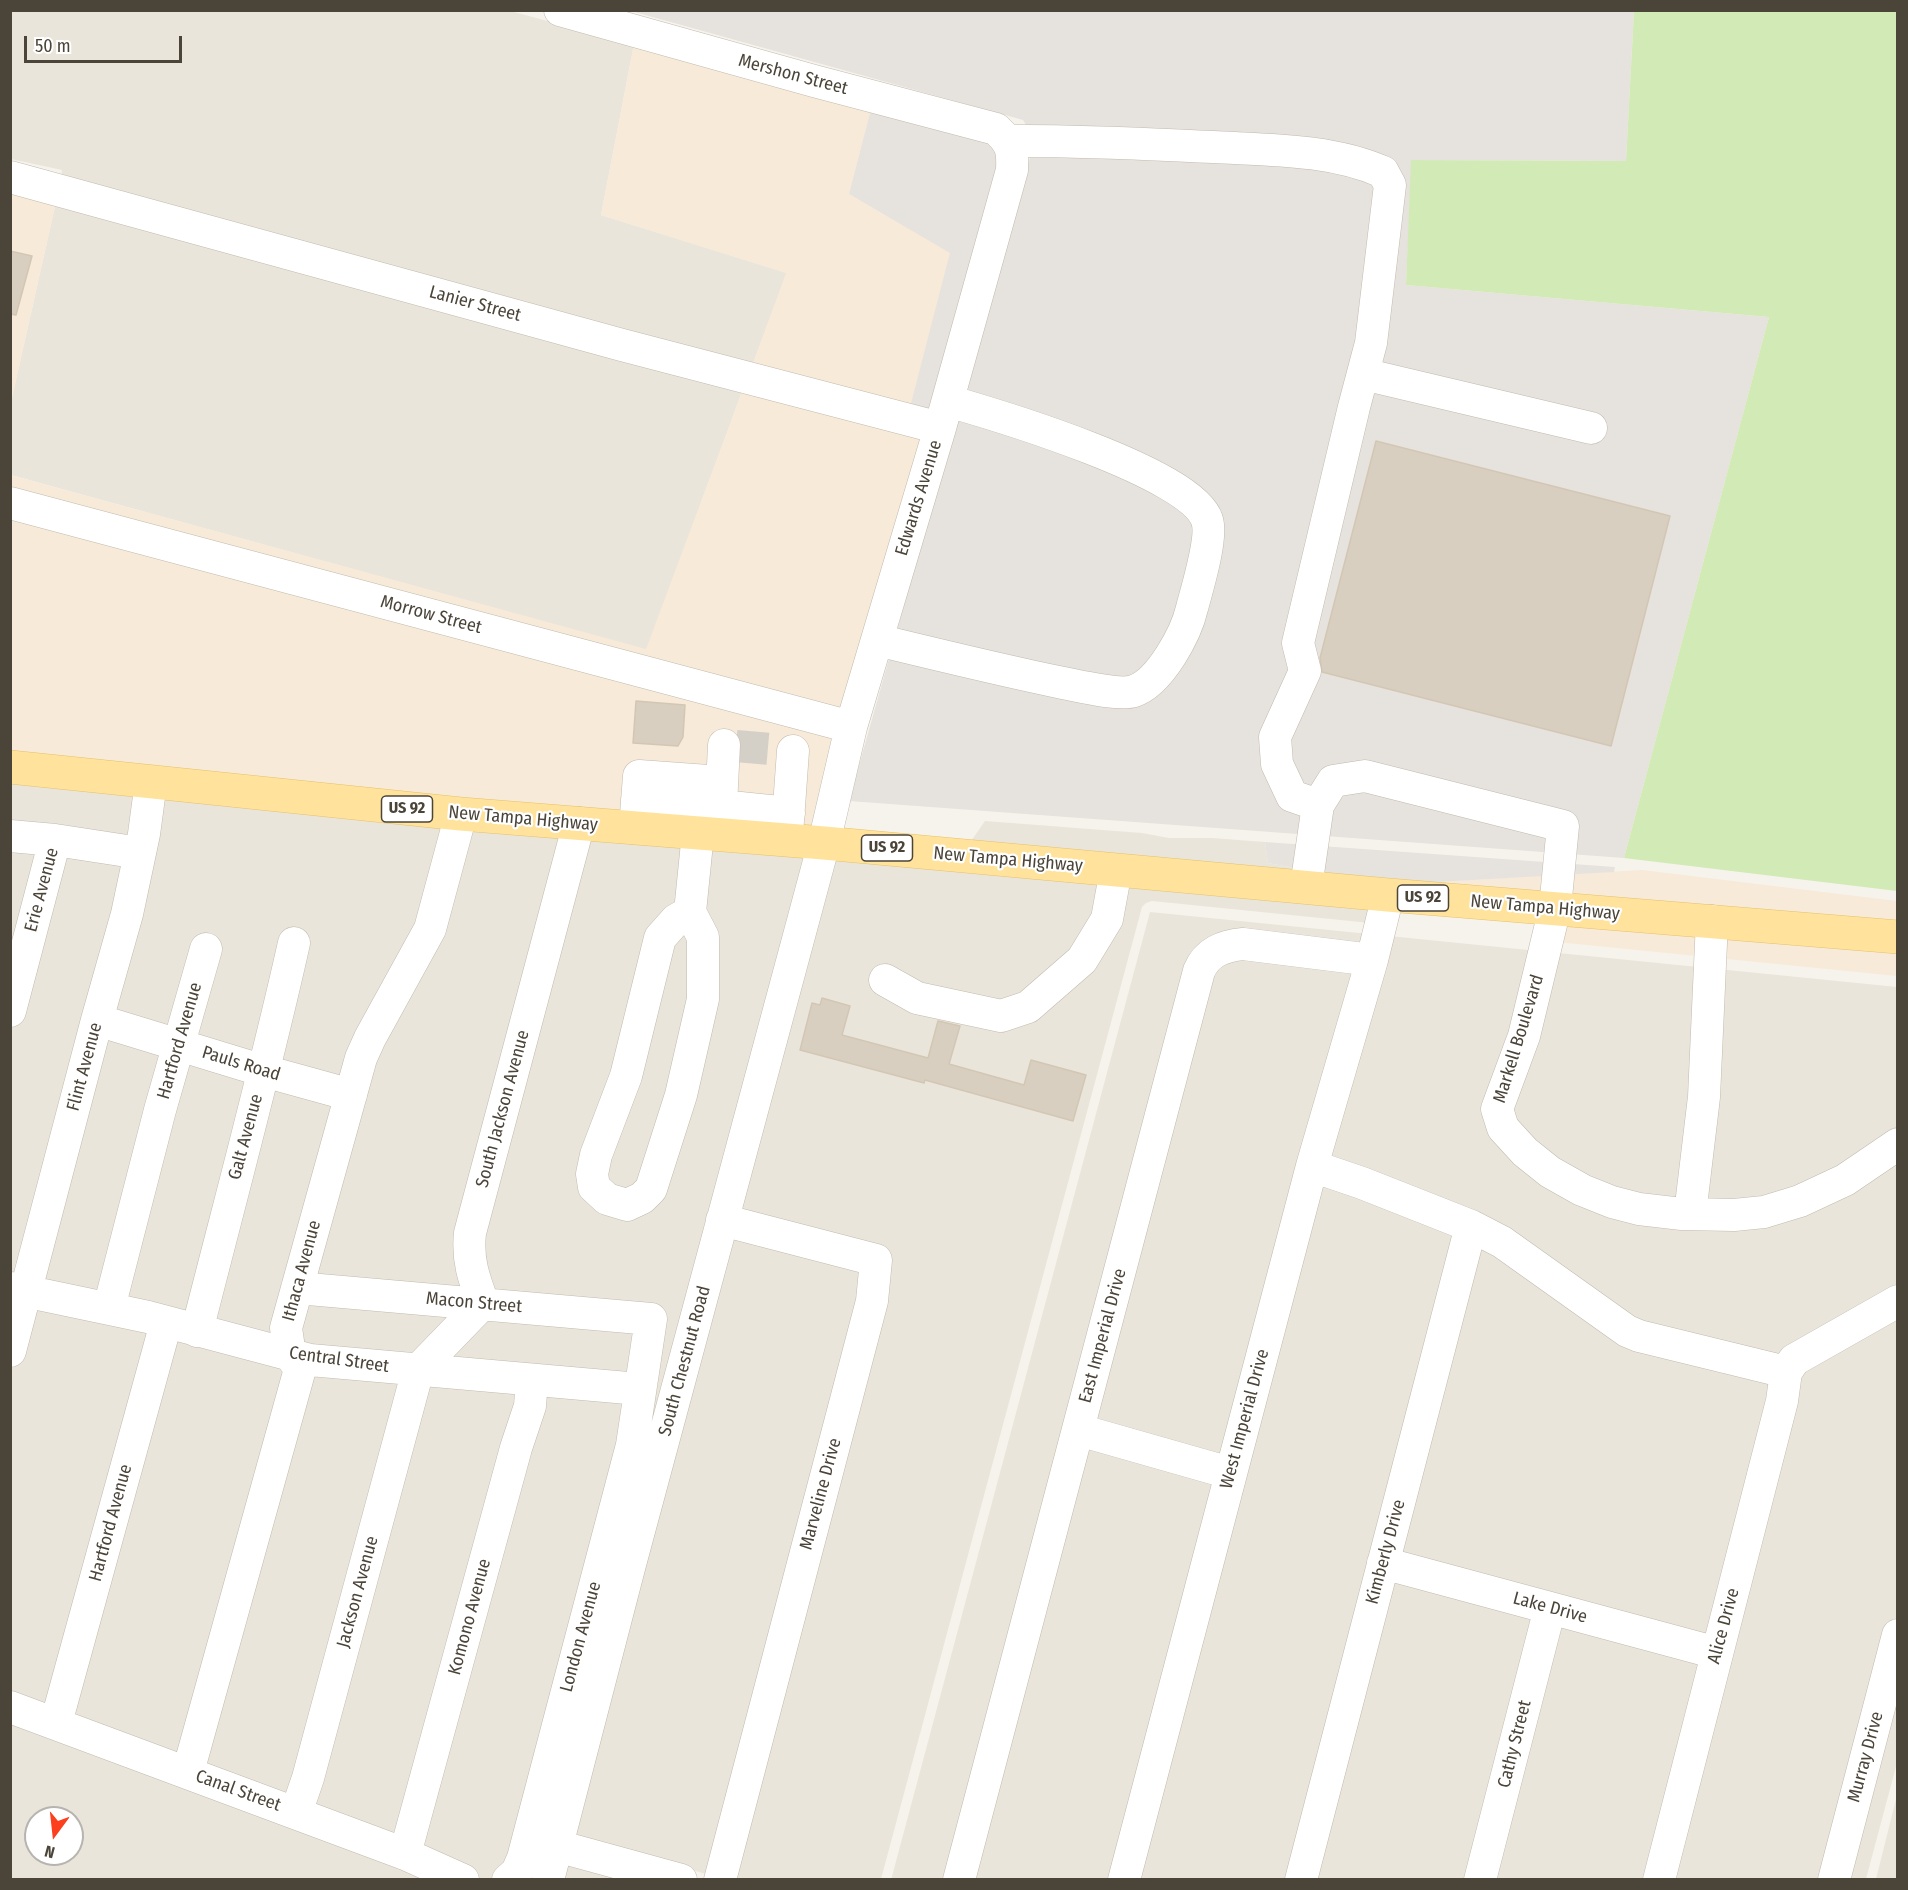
<!DOCTYPE html>
<html>
<head>
<meta charset="utf-8">
<style>
	body { margin:0 }
	#map { position:relative; width:1908px; height:1890px; overflow:hidden; background:#f6f3ec; font-family:"Fira Sans Condensed",sans-serif }
	canvas { display:block }
	.frame { position:absolute; inset:0; border:12px solid #4b4439; pointer-events:none }
	.north { position:absolute; left:24px; top:1806px; width:60px; height:60px; box-sizing:border-box; background:#fff; border:2px solid #b7b4b0; border-radius:50%; rotate:195deg; font-size:16px; font-weight:700; line-height:24px; text-align:center; color:#4b4439 }
	.north::after { content:''; display:block; margin:auto; width:21px; height:27px; background:#fc3f1d; clip-path:polygon(50% 0,100% 100%,50% 72%,0 100%) }
	.scale { position:absolute; left:24px; top:36px; width:158px; height:27px; box-sizing:border-box; border:3px solid #4b4439; border-top:0; padding-left:8px; font-size:18px; line-height:21px; white-space:nowrap; color:#4b4439; -webkit-text-stroke:4px #fff; paint-order:stroke }
</style>
</head>
<body>
<div id="map">
<canvas width="1908" height="1890"></canvas>
<div class="frame"></div>
<div class="north">N</div>
<div class="scale">50 m</div>
</div>
<script>
const c = document.querySelector('canvas').getContext('2d');
c.lineJoin = 'round';
function paint(path, color) {
  c.fillStyle = color;
  c.fill(path, 'evenodd');
}
function stroke(path, color, width, dash) {
  c.strokeStyle = color;
  c.lineWidth = width;
  c.lineCap = dash ? 'butt' : 'round';
  c.setLineDash(dash || []);
  c.stroke(path);
}
function drawText(font, color, halo, rows, align = 'center') {
  c.font = font + ' "Fira Sans Condensed",sans-serif';
  c.lineWidth = 4.5;
  c.setLineDash([]);
  c.textBaseline = 'middle';
  c.strokeStyle = halo;
  c.fillStyle = color;
  for (const [text, x, y, turn = 0] of rows) {
    c.save();
    c.translate(x, y);
    c.rotate((+turn || 0) * Math.PI / 180);
    c.textAlign = isNaN(turn) ? turn : align;
    if (halo) c.strokeText(text, 0, 0);
    c.fillText(text, 0, 0);
    c.restore();
  }
}
const residential = new Path2D(`
	M11,11H510L634,44L601,215L787,273L752,366L61,178L62,170L11,159Z
	M56,202L743,389L647,650L11,475V402Z
	M10,779L468,827L810,854L537,1879H11ZM36,1818H72V1854H36Z
	M985,821L1142,833L1169,838H1212L1265,842L1268,863L1368,881L969,844Z
	M832,856L1384,907L1380,924L1152,901L1146,903L1142,907L881,1879L731,1880L886,1271L736,1211Z
	M1150,912L1897,987L1898,1759L1866,1879L891,1880Z
	M730,1235L864,1269L710,1875L571,1837Z
	M1897,1795V1879H1876Z
	M564,1861L634,1880H559Z`);
const commercial = new Path2D(`
	M634,44L871,109L849,194L951,253L910,407L752,366L786,273L601,215Z
	M11,190L56,202L11,402Z
	M743,389L926,437L844,713L11,491L10,475L646,649Z
	M10,516L838,736L816,830L582,811L11,755Z
	M1642,870L1897,901V925L1402,884Z
	M1563,921L1897,950V976L1557,942Z`);
const industrial = new Path2D(`
	M631,11H1634L1626,161L1412,160L1406,285L1769,317L1624,858L849,801L1035,140L1023,120Z
	M871,109L990,140L1002,157L933,413L910,407L950,253L849,194Z
	M1265,842L1615,867L1614,872L1402,884L1368,881L1268,863Z`);
const green = new Path2D(`
	M1634,11H1897V891L1624,858L1769,317L1406,285L1411,160L1626,161Z`);
const building = new Path2D(`
	M10,251L32,256L16,315L10,314Z
	M1376,441L1670,516L1611,746L1322,672L1320,658Z
	M636,701L685,705L683,737L678,746L633,743Z
	M822,998L850,1006L842,1035L928,1058L938,1021L960,1026L949,1064L1024,1085L1031,1060L1086,1075L1073,1121L925,1080L924,1083L800,1050L812,1003L820,1005Z`);
const minorTunnel = new Path2D(`
	M736,746L782,750`);
const minor = new Path2D(`
	M1008,141C1077,140 1145,144 1213,147C1269,150 1331,149 1383,172L1390,185L1371,343L1354,407L1298,643L1305,671L1275,737L1277,764L1292,796L1318,805
	M10,177L622,345L940,428
	M1363,374L1591,428
	M10,503L851,727
	M877,640C939,655 1000,670 1063,683C1079,686 1119,696 1134,691C1160,682 1186,634 1192,608C1197,589 1213,537 1207,520C1192,473 997,415 948,401
	M724,745L721,806L789,813
	M637,800L721,806
	M635,828L639,776L722,782
	M787,834L793,751
	M10,836L55,840L140,853
	M1306,887L1318,805L1333,781L1365,776L1563,826L1555,908L1524,1036L1497,1109L1503,1128L1525,1152L1550,1172L1582,1190L1612,1202L1639,1209L1682,1214L1734,1215L1764,1212L1800,1201L1845,1180L1898,1144
	M690,912L676,920L660,938L626,1076L596,1155L592,1174L594,1187L607,1199L627,1205L642,1198L651,1189L681,1095L703,999V937L690,912L698,833
	M885,980L917,998L1001,1016L1028,1007L1082,960L1107,919L1116,870
	M10,1011L55,840
	M97,1020L264,1071L351,1095
	M1312,1166L1362,1183L1471,1226L1502,1242L1627,1331L1639,1336L1786,1372
	M1690,1214L1704,1097L1712,921
	M10,1288L148,1317L310,1360L639,1389
	M297,1288L651,1319L632,1445L523,1858L517,1872L508,1880
	M109,1308L160,1110L206,949
	M197,1331C230,1201 265,1073 294,943
	M10,1351L97,1020L127,914L144,834L151,782
	M1079,1430L1230,1473
	M1383,1563L1717,1653
	M10,1707L405,1854L463,1880
	M56,1723L166,1323
	M188,1772L300,1369L290,1355L286,1328L361,1058L370,1038L430,929L461,814
	M296,1813L308,1778L418,1370L483,1303C474,1279 467,1260 470,1233L579,823
	M557,1846L681,1880
	M405,1854L516,1448L530,1406L532,1380
	M548,1880L629,1568L824,843L851,727L940,428L1012,170C1013,149 1011,143 996,129L814,81L560,10
	M720,1880L872,1301L876,1260L722,1220
	M959,1880L1199,971C1207,952 1223,946 1243,944L1372,960
	M1124,1880L1312,1166L1372,960L1388,895
	M1301,1880L1471,1226
	M1480,1880L1550,1608
	M1659,1880L1782,1401L1786,1372L1794,1360L1898,1301
	M1834,1880L1898,1635`);
const major = new Path2D(`
	M10,767L461,814L824,843L1388,895L1898,937`);
const shields = [
	[407,809,51],
	[887,848,51],
	[1423,898,51]
];
const shieldNames = [
	["US 92",407,809],
	["US 92",887,848],
	["US 92",1423,898]
];
const streetNames = [
	["Mershon Street",793,75,15],
	["Lanier Street",475,304,15],
	["Edwards Avenue",919,498,-73],
	["Morrow Street",431,615,15],
	["New Tampa Highway",523,819,5],
	["New Tampa Highway",1008,860,5],
	["Erie Avenue",42,890,-75],
	["New Tampa Highway",1545,908,5],
	["Markell Boulevard",1519,1039,-73],
	["Hartford Avenue",180,1041,-74],
	["Pauls Road",241,1064,17],
	["Flint Avenue",85,1067,-75],
	["South Jackson Avenue",503,1109,-75],
	["Galt Avenue",246,1137,-75],
	["Ithaca Avenue",302,1271,-75],
	["Macon Street",474,1303,5],
	["East Imperial Drive",1103,1336,-75],
	["Central Street",339,1360,8],
	["South Chestnut Road",685,1361,-75],
	["West Imperial Drive",1245,1419,-75],
	["Marveline Drive",821,1494,-75],
	["Hartford Avenue",111,1523,-75],
	["Kimberly Drive",1386,1552,-75],
	["Jackson Avenue",358,1592,-75],
	["Lake Drive",1550,1608,15],
	["Komono Avenue",470,1617,-75],
	["Alice Drive",1724,1626,-75],
	["London Avenue",581,1637,-75],
	["Cathy Street",1515,1744,-76],
	["Murray Drive",1866,1757,-75],
	["Canal Street",238,1791,20]
];
paint(residential, '#eae5da');
paint(commercial, '#f7ead8');
paint(industrial, '#e6e2dd');
paint(green, '#d2eab5');
paint(building, '#d8cfc1');
stroke(building, '#d3c7b4', 1.5);
stroke(minorTunnel, '#d4d0c8', 32, [32, 16]);
stroke(minor, '#c2bbae', 33);
stroke(major, '#e6c16a', 34);
stroke(minor, '#fff', 32);
stroke(major, '#ffe39c', 33);
for (const [x, y, w] of shields) {
  const box = new Path2D();
  box.roundRect(x - w / 2, y - 13, w, 26, 4.5);
  c.fillStyle = '#fff';
  c.fill(box);
  stroke(box, '#4b4439', 1.5);
}
drawText('bold 16px', '#4b4439', null, shieldNames);
drawText('18px', '#4b4439', '#fff', streetNames);
</script>
</body>
</html>
